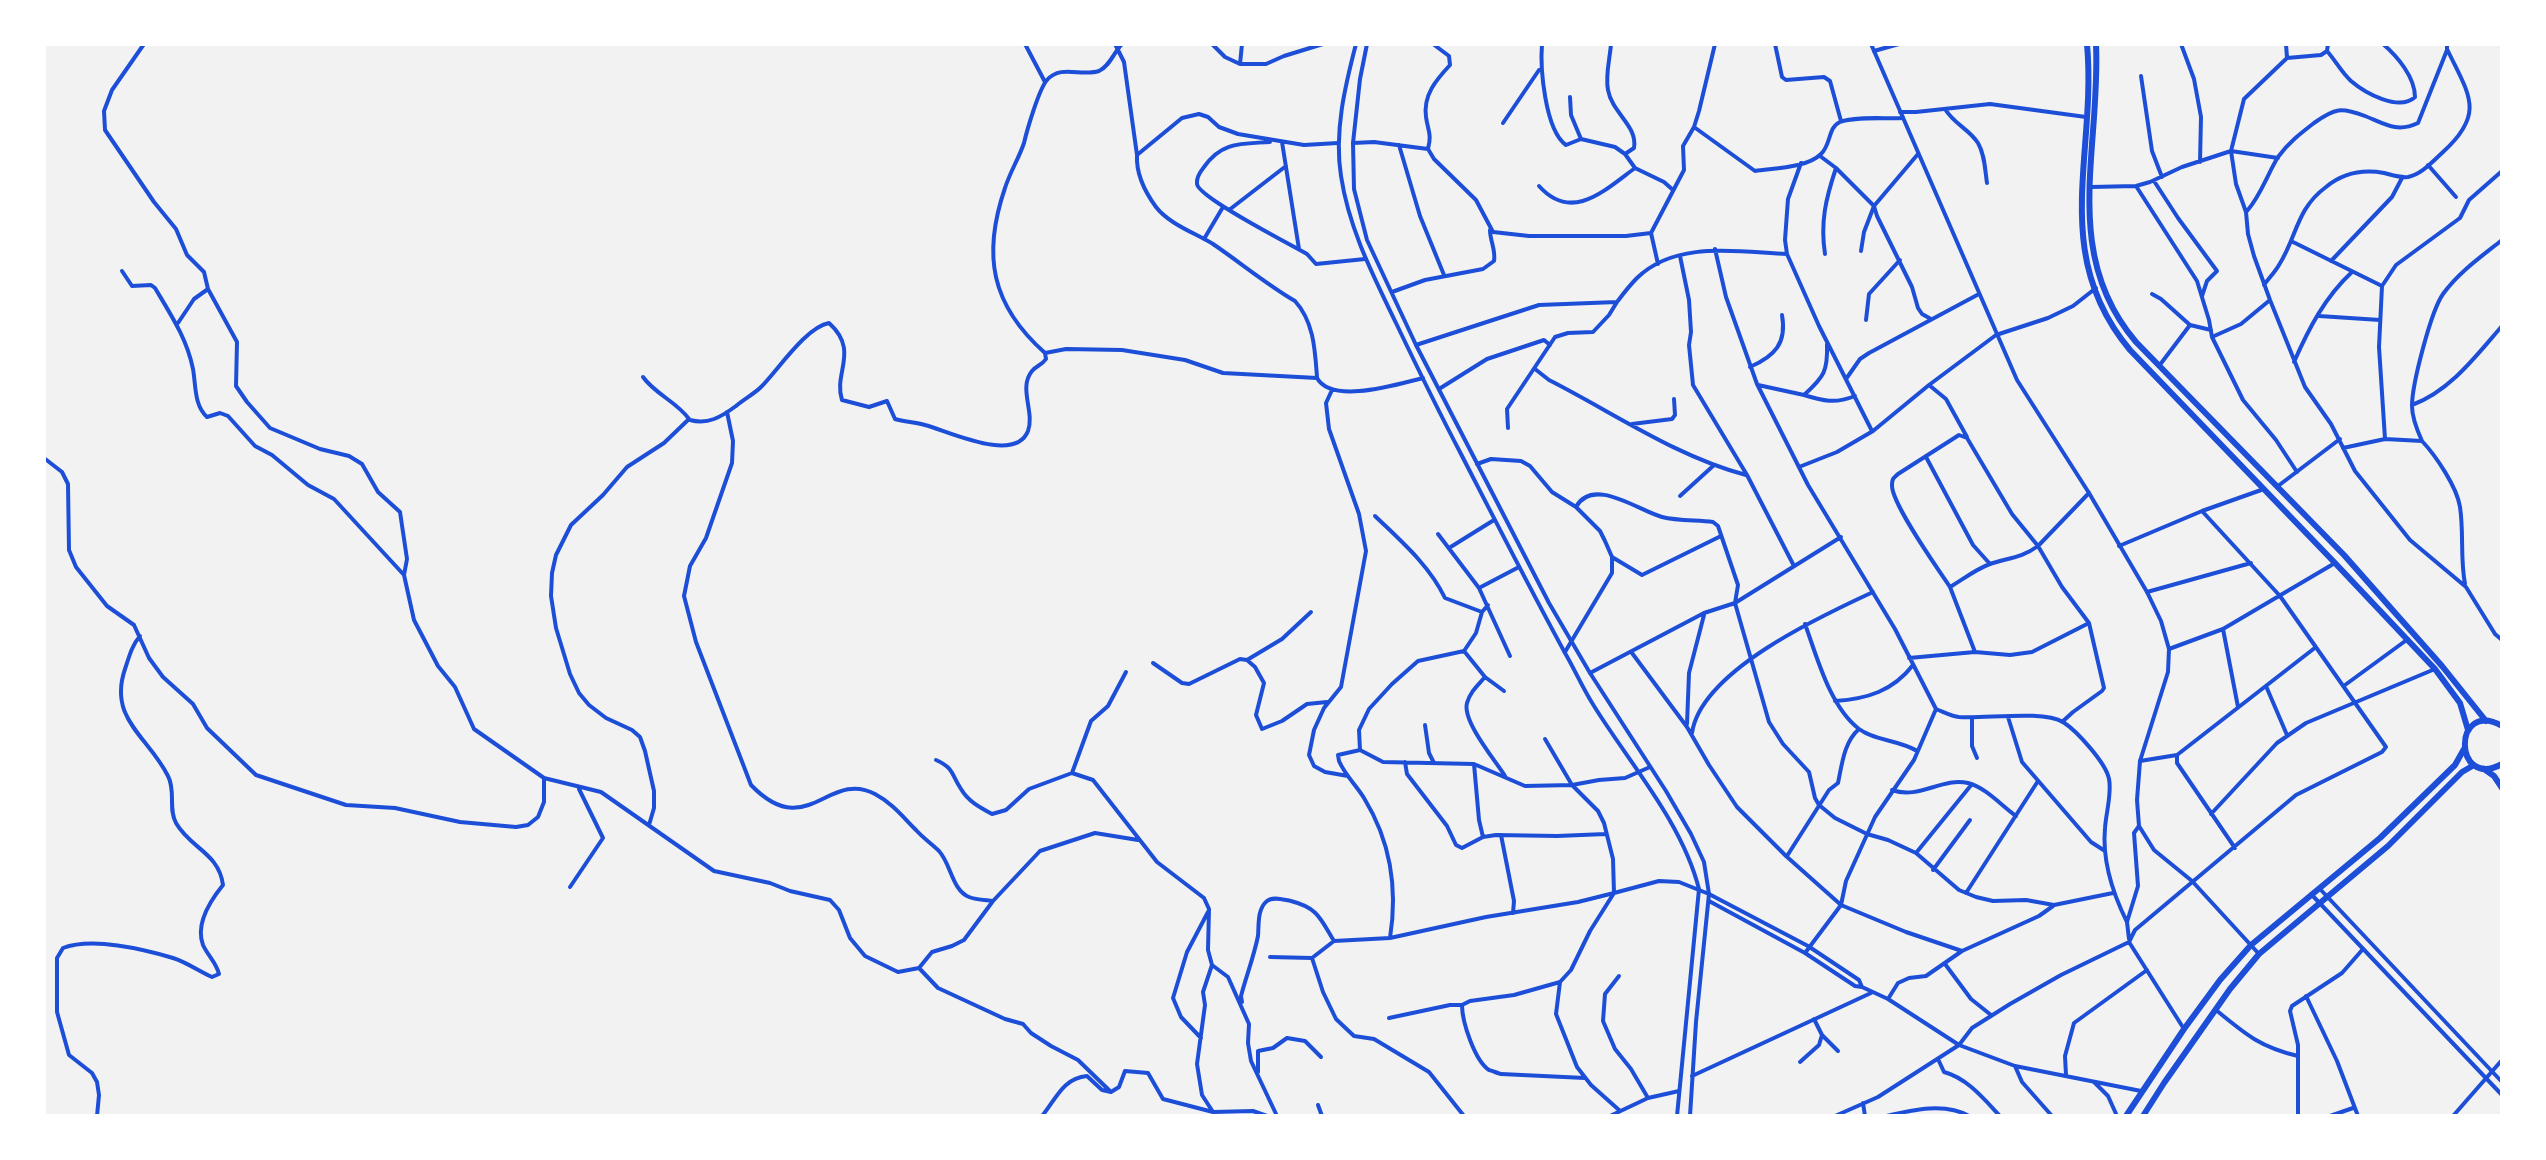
<!DOCTYPE html>
<html>
<head>
<meta charset="utf-8">
<style>
	body { margin:0 }
	#map { position:relative; width:2546px; height:1160px; overflow:hidden; background:#f2f2f2; font-family:Barlow,sans-serif }
	canvas { display:block }
	.frame { position:absolute; inset:0; border:46px solid #fff; pointer-events:none }
</style>
</head>
<body>
<div id="map">
<canvas width="2546" height="1160"></canvas>
<div class="frame"></div>
</div>
<script>
const c = document.querySelector('canvas').getContext('2d');
c.lineJoin = 'round';
function stroke(path, color, width, dash) {
  c.strokeStyle = color;
  c.lineWidth = width;
  c.lineCap = dash ? 'butt' : 'round';
  c.setLineDash(dash || []);
  c.stroke(path);
}
const minor = new Path2D(`
	M144,44L112,90L104,111L105,130L154,202L176,229L187,255L204,272L208,289L237,342L236,386L247,402L270,428L320,449L349,456L362,464L378,492L400,512L407,559L404,575L414,620L438,666L455,687L474,729L544,778L601,792L714,871L770,883L790,891L830,900L839,910L850,938L865,956L898,972L919,968L932,952L952,946L964,940L993,901L1040,851L1095,833L1138,840
	M1025,44L1045,82
	M1115,44L1124,62L1137,155L1182,118L1199,114L1208,117L1219,127L1238,134L1304,145L1338,143
	M1212,44L1225,57L1240,64H1266L1284,56L1323,44
	M1542,44C1540,68 1545,130 1566,145L1581,139L1615,147L1625,154L1635,168L1664,182L1673,190
	M1611,44C1610,58 1605,76 1608,90C1612,113 1638,126 1634,148L1625,154
	M1775,44L1782,77L1786,80L1824,77L1830,81L1841,121
	M2181,44L2194,79L2201,117L2200,162
	M2286,44L2287,58L2244,99L2231,151L2236,184L2246,212L2248,234L2254,256L2270,300L2305,387L2331,424L2355,471L2410,540L2466,587L2495,634L2502,640
	M1874,51L1899,44
	M2327,51C2335,60 2342,73 2351,81C2365,93 2399,112 2415,97C2415,77 2397,56 2383,44
	M2287,58L2321,55L2327,51L2328,44
	M1240,64L1242,44
	M2141,76L2152,151L2162,177
	M1570,97L1571,115L1581,139
	M1945,109C1954,124 1969,129 1978,143C1985,155 1985,170 1987,183
	M1900,112H1916L1990,104L2086,117
	M1503,123L1539,70
	M1694,127L1755,171C1774,168 1807,168 1821,154C1831,145 1828,127 1840,122C1856,116 1886,119 1903,118
	M1270,142C1242,144 1222,141 1204,167C1200,172 1196,178 1197,184C1199,198 1290,244 1307,254L1316,264L1365,259
	M1282,142L1299,249
	M1353,143L1374,142L1428,149L1434,159L1476,200L1493,232L1529,236H1626L1651,233L1684,170L1683,146L1694,127L1699,111L1715,44
	M1399,145L1420,216L1444,275
	M1428,149C1432,134 1428,131 1426,117C1423,95 1436,80 1450,65L1449,56L1433,44
	M1918,154L1874,206L1877,216L1912,287L1918,308L1922,314L1931,319
	M1137,155C1136,173 1145,192 1156,207C1169,224 1195,233 1213,244C1241,263 1266,284 1295,301C1314,322 1315,350 1317,377
	M1820,156L1836,168L1874,206L1864,232L1861,251
	M1801,163L1788,199L1785,240L1787,254L1819,326L1872,431
	M2428,165L2456,197
	M2154,181L2178,218L2217,271L2207,281L2202,296
	M1539,186C1572,223 1605,190 1635,168
	M2136,186L2197,281L2209,320L2212,337L2243,400L2276,440L2297,472
	M2091,187L2136,186L2150,182L2182,167L2231,151L2278,158
	M1229,210L1286,166
	M2247,211C2261,195 2267,175 2278,157C2288,143 2301,133 2314,123C2335,108 2341,107 2365,116C2385,124 2397,133 2418,123L2447,50
	M1651,233L1658,264
	M1204,239L1223,207
	M2291,241L2382,286
	M1715,249L1726,297L1757,384L1808,485L1895,629L1936,709L1914,760L1875,817L1846,881L1841,905L1805,953
	M1825,254C1820,222 1826,198 1836,168
	M1680,256L1689,300L1691,332L1689,345L1693,385L1747,475L1794,566
	M2331,261L2392,197L2402,178
	M122,271L132,286L151,285L155,288C171,315 187,339 193,369C196,386 194,405 207,417L220,413L228,416L255,446L272,455L308,485L334,499L404,575
	M2264,285C2269,278 2275,272 2279,265C2297,237 2296,209 2326,187C2343,173 2362,169 2384,173C2392,175 2400,178 2408,177C2422,174 2432,162 2443,152C2486,113 2469,95 2447,49V44
	M1392,292L1425,280L1483,269L1494,261C1496,250 1490,241 1490,230
	M2152,294L2161,299L2190,325L2211,330
	M2319,316L2380,320
	M1866,320L1869,294L1900,260
	M178,323L194,299L208,289
	M2212,337L2241,324L2270,300
	M1416,345L1539,305L1617,302C1623,294 1630,285 1637,278C1676,240 1738,252 1787,254
	M1045,353C991,305 982,255 1005,188C1010,172 1019,158 1024,143C1027,130 1039,89 1047,80C1061,64 1081,77 1099,71C1110,66 1114,52 1122,44
	M1045,353L1066,349L1122,350L1185,360L1223,373L1317,378C1332,405 1398,384 1423,378
	M2294,362C2309,328 2325,297 2352,272
	M2159,366L2190,325
	M1750,367C1775,356 1787,343 1782,315
	M1535,369L1549,380C1614,413 1675,456 1746,475
	M643,377C655,394 677,402 689,419L664,443L627,467L603,495L571,525L556,555L552,573L551,596L556,628L570,674L579,693L589,705L606,718L632,730L640,737L645,751L654,791V808L649,825
	M1846,379L1860,359L1869,353L1979,294
	M1758,385L1804,395C1824,377 1828,371 1827,344
	M1929,385L1946,399L1967,437
	M1439,389L1487,359L1544,340L1550,345
	M1332,390L1326,403L1329,429L1359,514L1366,551L1341,687L1324,708L1314,730L1309,755L1314,766L1325,772L1348,776
	M1804,395C1823,401 1835,404 1855,396
	M2412,405C2450,391 2476,356 2502,326
	M727,412L733,441L732,463L706,538L690,566L684,596L696,642L751,785C807,843 828,769 875,794C892,803 903,817 916,830C923,838 932,844 939,851C951,864 952,890 969,897C976,900 986,900 993,901
	M690,420C708,425 721,417 736,406C744,399 754,394 761,387C778,370 806,327 829,323C860,351 833,373 842,400L869,407L887,401L895,419C905,422 915,422 925,425C948,431 1015,464 1028,431C1035,412 1018,388 1032,371C1036,366 1042,365 1046,359L1045,353
	M1632,424L1672,419L1675,415L1674,399
	M1508,428L1507,409L1555,337L1568,333L1593,332L1609,315L1617,302
	M2385,439L2379,347L2382,286L2396,265L2460,218L2469,200L2502,171
	M2422,441C2417,430 2412,418 2412,406C2412,384 2431,311 2443,294C2459,272 2482,256 2502,240
	M2343,448L2385,439L2422,441C2436,456 2457,487 2460,507C2464,533 2460,559 2465,584
	M1926,457L1973,545L1990,564
	M44,458L62,472L68,484L69,550L76,567L107,606L134,625L149,658L163,677L193,704L207,728L256,775L346,805L395,808L460,822L516,827L528,825L538,817L544,802V778
	M1477,464L1491,459L1521,461L1530,466L1552,492L1576,507
	M1799,467L1837,452L1873,431L1929,385L1996,335L2048,318L2073,306L2096,288
	M2278,486L2340,439
	M1680,496L1713,466
	M1375,516C1401,541 1429,565 1445,598L1482,612
	M1438,534L1479,588L1510,656
	M2119,546L2202,511L2264,489
	M1449,548L1494,520
	M1612,557L1642,575L1721,536
	M1950,587L1975,652
	M1479,588L1519,567
	M2147,592L2251,563
	M1488,605L1482,612L1476,633L1464,651L1418,661L1392,684L1369,709L1359,730L1360,750L1383,762L1474,764L1525,786L1572,785L1599,780L1625,778L1650,767
	M1805,624C1817,657 1830,707 1859,729C1875,741 1900,740 1917,751
	M2223,629L2238,707
	M2169,649L2223,629L2335,563
	M1464,651L1485,677L1504,691
	M1565,652L1612,573V557L1605,541L1600,531L1576,507C1593,476 1639,511 1662,517C1678,521 1697,520 1713,522L1718,526L1738,585L1735,603L1769,722L1783,744L1809,772L1815,798L1819,805L1835,818L1867,834L1888,840L1916,853L1959,890L1976,897L1993,901L2026,900L2054,905L2113,893
	M1632,653L1687,727L1709,765L1737,807L1786,856L1841,905L1906,932L1962,951
	M1909,658L1975,652L2010,655L2032,652L2089,623L2062,587L2038,546L2012,514L1967,438L1959,435L1898,474C1894,478 1892,478 1892,485C1891,503 1938,569 1950,587C1962,580 1976,569 1990,564C2007,558 2022,558 2038,546L2089,493
	M1247,660L1282,639L1311,612
	M1153,663L1182,683L1189,684L1240,659L1247,660L1255,667L1264,683L1256,715L1262,729L1282,721L1307,704L1327,702
	M1590,673L1704,613L1735,603L1841,537
	M1485,677C1478,685 1470,692 1467,703C1462,721 1495,760 1505,776
	M2345,685L2408,639
	M2266,686L2287,735
	M1835,701C1867,699 1893,691 1913,665
	M1936,709C1944,712 1951,716 1959,717C1985,719 2043,710 2063,722C2077,731 2106,763 2109,779C2112,793 2106,813 2105,828C2102,861 2112,892 2127,922
	M1972,717V746L1977,758
	M2008,717L2022,762L2091,842L2105,851
	M2062,722L2073,712L2102,691L2104,688L2089,623
	M1687,724L1689,673L1704,615
	M1425,725L1429,753L1434,763
	M1692,733C1701,671 1821,616 1873,592
	M1360,750L1338,755L1339,761C1345,775 1356,785 1364,798C1391,842 1398,888 1390,938
	M936,760C954,768 951,774 961,789C968,801 979,807 992,814L1006,810L1029,789L1072,773L1091,721L1108,706L1126,672
	M2140,761L2177,755
	M1405,762L1407,774L1447,826L1456,845L1462,848L1483,837
	M1474,764L1479,820L1483,837L1496,835L1557,836L1606,834
	M1072,773L1093,780L1157,862L1204,898L1209,909L1208,950L1212,965L1228,977L1249,1024L1248,1043L1251,1061L1277,1116
	M1892,790C1919,800 1942,777 1968,783C1985,787 2002,806 2016,816
	M2211,814L2277,743L2306,723L2435,669
	M1501,835L1514,901L1513,913
	M2235,848L2177,763V755L2316,647
	M1916,853L1972,784
	M1787,856L1829,790L1838,783C1842,764 1844,742 1859,729
	M1933,870L1970,820
	M570,887L603,838L579,789
	M1966,893L2038,781
	M1709,901L1805,953L1855,986L1862,987
	M2129,939L2127,922L2138,886L2134,833L2139,826
	M2129,942L2135,930L2296,795L2382,752L2386,747L2280,596L2202,511
	M1270,957L1312,958L1323,992L1336,1019L1354,1036L1374,1039L1429,1072L1464,1116
	M1312,958L1334,941L1390,938L1486,917L1578,902L1614,893L1613,859L1604,823L1598,811L1572,785L1545,739
	M1945,964L1971,999L1991,1015
	M1212,965L1203,992L1205,1005L1197,1064L1202,1095L1213,1112
	M919,968L938,988L1005,1019L1023,1024L1031,1033L1051,1046L1078,1060L1111,1092
	M1619,976L1605,994L1603,1021L1615,1049L1631,1069L1648,1098
	M1560,982L1514,995L1470,1001L1462,1005C1462,1022 1475,1061 1489,1070C1490,1070 1500,1074 1501,1074L1585,1078
	M2306,996L2337,1061L2358,1116
	M1888,999L1898,983L1909,978L1926,976L1962,951L2039,916L2053,906
	M1242,1002L1241,996C1246,977 1254,956 1258,936C1259,925 1257,909 1267,901C1273,896 1284,900 1291,901C1318,908 1320,918 1334,941
	M2216,1010C2245,1034 2260,1047 2298,1056
	M1389,1018L1450,1005H1462
	M1814,1019L1822,1035L1838,1051
	M1201,1038L1181,1017L1173,998L1187,952L1208,912
	M1938,1059L1944,1072C1967,1078 1984,1099 2000,1116
	M1800,1062L1819,1045L1822,1035
	M2015,1066L2022,1082L2052,1116
	M1258,1072V1051L1273,1048L1287,1038L1305,1041L1321,1057
	M2066,1075L2065,1056L2074,1023L2147,970
	M1692,1076L1871,993
	M2094,1082L2108,1096L2117,1116
	M1863,1103L1865,1116
	M1318,1105L1322,1116
	M1619,1110L1591,1085L1577,1067L1556,1014L1560,982L1571,970L1590,931L1614,893L1659,881L1679,882L1709,894L1808,946L1859,980L1862,987L1888,999L1959,1045L2015,1066L2141,1091
	M97,1116L99,1095L97,1082L92,1073L69,1055L57,1012V958L63,948C92,937 143,949 173,958C186,962 199,971 212,977L219,974C216,962 208,956 203,945C195,924 210,901 223,885C219,853 190,848 176,823C168,809 176,791 168,776C148,736 108,719 125,669C129,657 132,645 140,636
	M1042,1116C1056,1099 1063,1078 1087,1076L1102,1090L1111,1092L1119,1087L1125,1071L1148,1073L1163,1099L1213,1112L1253,1111L1267,1116
	M1610,1116L1648,1098L1679,1091
	M1835,1116L1878,1097L1959,1045L1972,1028L2010,1004L2061,975L2129,942L2184,1029
	M1886,1116C1912,1110 1945,1102 1969,1116
	M2298,1116V1045L2290,1011L2292,1006L2342,973L2363,949
	M2330,1116L2353,1108
	M2453,1116L2502,1060`);
const tertiary = new Path2D(`
	M1356,44C1345,86 1334,132 1341,176C1349,229 1373,275 1396,323C1417,367 1438,410 1461,454C1495,520 1529,587 1565,653C1575,670 1583,689 1594,706C1630,764 1682,822 1699,889L1677,1116
	M1367,44L1360,79L1353,143L1354,189L1367,240L1416,345L1549,603L1590,673L1666,791L1691,834L1704,862L1709,894L1696,1022L1690,1116
	M1871,44L2017,380L2089,493L2147,592L2161,621L2169,649L2168,672L2140,761L2137,800L2139,826L2154,850L2192,881L2259,954
	M2320,889L2502,1082
	M2311,894L2502,1095`);
const primary = new Path2D(`
	M2087,44C2097,155 2049,253 2130,350L2335,563L2435,669L2460,703L2468,730
	M2096,44C2101,149 2060,253 2136,342L2344,555L2442,666L2486,721
	M2484,769L2494,776L2502,788`);
const trunk = new Path2D(`
	M2502,726C2452,698 2453,791 2502,764
	M2126,1116L2184,1029L2220,980L2251,945L2380,838L2455,765L2464,749
	M2143,1116L2164,1083L2230,989L2259,954L2388,846L2462,772L2474,765`);
stroke(minor, '#1d4ed8', 4);
stroke(tertiary, '#1d4ed8', 4);
stroke(primary, '#1d4ed8', 6);
stroke(trunk, '#1d4ed8', 6);
</script>
</body>
</html>
